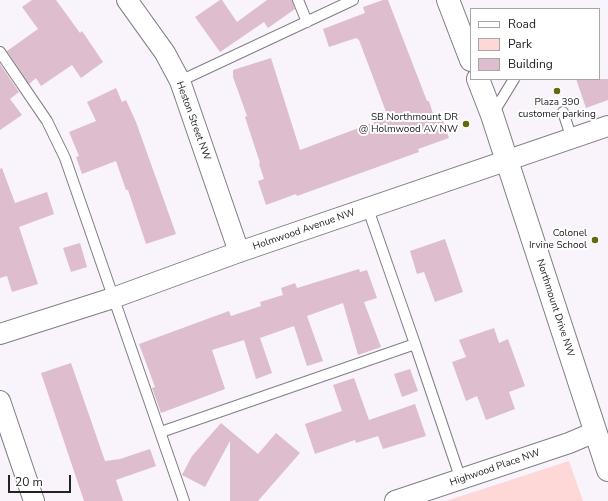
<!DOCTYPE html>
<html>
<head>
<meta charset="utf-8">
<style>
	body { margin:0 }
	#map { position:relative; width:608px; height:501px; overflow:hidden; background:#f9f3fc; font-family:"Nunito Sans",sans-serif }
	canvas { display:block }
	.legend { position:absolute; left:470px; top:8px; width:130px; height:72px; box-sizing:border-box; background:#fff; border:1px solid #a7a7a8; margin:0; padding:5px 7px; list-style:none; font-size:12px; color:#242225 }
	.legend li { display:flex; align-items:center; gap:8px; height:20px }
	.legend b { width:20px; border:1px solid #a7a7a8 }
	.scale { position:absolute; left:8px; top:475px; width:63px; height:18px; box-sizing:border-box; border:2px solid #242225; border-top:0; padding-left:5px; font-size:12px; line-height:14px; white-space:nowrap; color:#242225; -webkit-text-stroke:3px #fff; paint-order:stroke }
</style>
</head>
<body>
<div id="map">
<canvas width="608" height="501"></canvas>
<ul class="legend">
<li><b style="height:5px;background:#fff"></b>Road</li>
<li><b style="height:11px;background:#fed8d7"></b>Park</li>
<li><b style="height:11px;background:#debdce"></b>Building</li>
</ul>
<div class="scale">20 m</div>
</div>
<script>
const c = document.querySelector('canvas').getContext('2d');
c.lineJoin = 'round';
function paint(path, color) {
  c.fillStyle = color;
  c.fill(path, 'evenodd');
}
function stroke(path, color, width, dash) {
  c.strokeStyle = color;
  c.lineWidth = width;
  c.lineCap = dash ? 'butt' : 'round';
  c.setLineDash(dash || []);
  c.stroke(path);
}
function drawText(font, color, halo, rows, align = 'center') {
  c.font = font + ' "Nunito Sans",sans-serif';
  c.lineWidth = 4;
  c.setLineDash([]);
  c.textBaseline = 'middle';
  c.strokeStyle = halo;
  c.fillStyle = color;
  for (const [text, x, y, turn = 0] of rows) {
    c.save();
    c.translate(x, y);
    c.rotate((+turn || 0) * Math.PI / 180);
    c.textAlign = isNaN(turn) ? turn : align;
    if (halo) c.strokeText(text, 0, 0);
    c.fillText(text, 0, 0);
    c.restore();
  }
}
const green = new Path2D(`
	M569,461L583,501H446Z`);
const building = new Path2D(`
	M32,0H56L80,33L82,31L103,62L81,78L72,65L41,86L36,78L29,84L7,51L38,29L22,7Z
	M220,0H222L237,22L267,0H292L295,9L268,28L264,22L220,52L195,17Z
	M383,0H388L427,101H429L434,117L441,114L449,138L418,149L419,152L297,196L296,194L266,205L258,181L264,179L259,164L260,163L245,117L247,116L233,77V70L271,58L300,150L388,117L359,40L356,38L329,47L323,29L365,13L363,7Z
	M0,64L19,92L10,99L22,115L0,130Z
	M576,79H608V100L586,108Z
	M116,88L122,102L126,100L136,122L176,234L146,244L128,190H126L116,161L82,174L76,157L79,156L69,132L96,121L87,102Z
	M2,168L15,203L47,192L54,214L19,227L38,284L12,292L7,276L0,278V169Z
	M445,239L463,292L435,302L424,272L417,274L410,251Z
	M80,243L87,267L71,272L63,248Z
	M359,269L360,272L367,270L377,298L364,302L381,347L358,355L343,303L307,316L323,361L307,366L294,326L260,338L272,373L256,379L244,340L212,350L225,389L161,413L152,388L155,387L139,344L229,311L231,316L261,306L260,302L283,295L281,288L295,283L297,288Z
	M494,328L499,343L508,339L525,386L509,392L515,409L486,420L477,396L466,401L452,362L466,357L459,340Z
	M71,363L105,461L120,459L150,449L156,466L116,480L123,501H84L41,373Z
	M410,369L418,391L402,397L394,374Z
	M354,378L369,420L415,404L426,436L383,449L378,436L356,443L355,440L315,454L305,424L342,411L333,385Z
	M221,423L258,454L276,433L300,453L258,501H230V441L205,487L182,475L192,456Z`);
const service = new Path2D(`
	M298,0L307,22
	M0,52L47,121L65,158L184,501
	M180,81L353,0
	M563,112L572,139
	M492,115L514,79
	M368,209L415,344
	M161,432L415,344L461,480`);
const minor = new Path2D(`
	M127,0L165,53L180,81L239,252
	M0,334L113,298L239,252L608,126
	M0,401L34,501
	M395,501L569,443L595,432`);
const tertiary = new Path2D(`
	M448,0L471,60
	M478,79L492,115L608,470`);
const markers = [
	[557,91,4,"#626a0e"],
	[466,124,4,"#626a0e"],
	[595,240,4,"#626a0e"]
];
const poiNames = [
	["Plaza 390",557,103,"center"],
	["customer parking",557,115,"center"],
	["SB Northmount DR",458,118],
	["@ Holmwood AV NW",458,130],
	["Colonel",587,234],
	["Irvine School",587,246]
];
const streetNames = [
	["Heston Street NW",193,121,70],
	["Holmwood Avenue NW",304,230,-19],
	["Northmount Drive NW",555,308,72],
	["Highwood Place NW",495,468,-19]
];
paint(green, '#fed8d7');
paint(building, '#debdce');
stroke(service, '#827d84', 12);
stroke(minor, '#827d84', 22);
stroke(tertiary, '#827d84', 24);
stroke(service, '#fff', 10);
stroke(minor, '#fff', 20);
stroke(tertiary, '#fff', 22);
for (const [x, y, r, color] of markers) {
  const dot = new Path2D();
  dot.arc(x, y, r, 0, 2 * Math.PI);
  c.fillStyle = color;
  c.fill(dot);
  stroke(dot, '#fff', 1.5);
}
drawText('10px', '#242225', '#fff', poiNames, 'right');
drawText('10px', '#242225', '#fff', streetNames);
</script>
</body>
</html>
